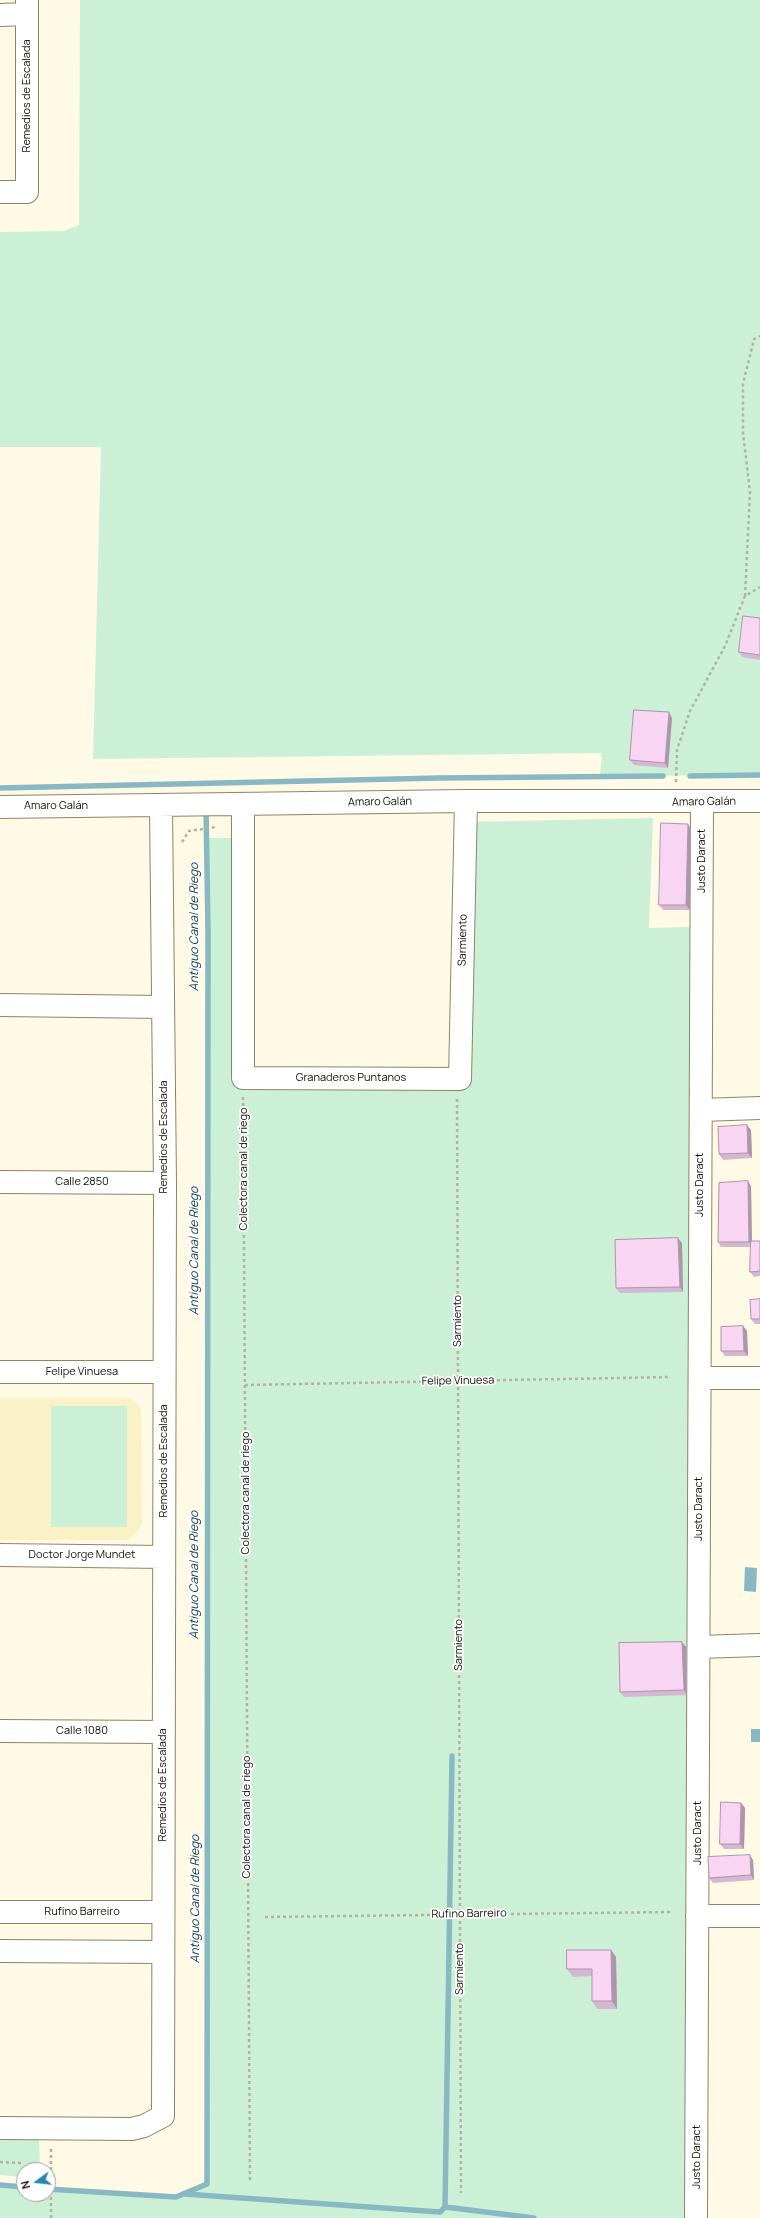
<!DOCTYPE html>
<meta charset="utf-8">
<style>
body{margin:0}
#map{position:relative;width:760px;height:2218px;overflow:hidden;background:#fffae6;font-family:Manrope,sans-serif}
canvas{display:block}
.north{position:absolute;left:16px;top:2162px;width:40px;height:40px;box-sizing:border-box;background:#fff;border:1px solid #a09f9b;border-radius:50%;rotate:255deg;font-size:11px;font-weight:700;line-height:16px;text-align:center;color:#120f04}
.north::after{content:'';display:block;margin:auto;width:14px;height:18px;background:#2886b2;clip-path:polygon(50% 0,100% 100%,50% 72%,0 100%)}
</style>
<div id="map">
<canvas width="760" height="2218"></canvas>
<div class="north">N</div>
</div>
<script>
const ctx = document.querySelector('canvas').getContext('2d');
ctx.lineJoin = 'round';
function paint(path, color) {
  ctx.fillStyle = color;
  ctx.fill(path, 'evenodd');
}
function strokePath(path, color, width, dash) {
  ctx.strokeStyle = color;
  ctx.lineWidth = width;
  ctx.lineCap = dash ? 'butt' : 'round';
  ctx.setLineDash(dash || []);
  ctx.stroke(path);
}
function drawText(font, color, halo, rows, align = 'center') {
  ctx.font = font + ' Manrope,sans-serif';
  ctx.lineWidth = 3.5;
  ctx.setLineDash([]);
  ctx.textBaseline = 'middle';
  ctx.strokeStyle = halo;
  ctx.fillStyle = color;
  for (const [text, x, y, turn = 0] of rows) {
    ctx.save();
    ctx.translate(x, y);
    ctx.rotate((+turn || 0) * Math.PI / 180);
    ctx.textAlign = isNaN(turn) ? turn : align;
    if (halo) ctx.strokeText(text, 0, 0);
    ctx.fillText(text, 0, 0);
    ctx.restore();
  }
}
const built = new Path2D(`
 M0,1398H131L141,1408L142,1525L129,1540H0Z`);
const green = new Path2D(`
 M80,0H760V775L600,776L602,753L93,759L101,447H0V232L64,231L79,225Z
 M653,818L649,928L691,927L685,2218H0V2185L24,2187V2194H48V2189L176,2197L207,2184L209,1509L207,838H242L243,1078L459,1079L465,822Z
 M51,1406H127V1527H51Z
 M0,2139H39L40,2170H24V2177L0,2175Z`);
const water = new Path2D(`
 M745,1567L757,1568L756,1592L744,1591Z
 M751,1729H760V1742H751Z`);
const stream = new Path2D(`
 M690,776L760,775
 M0,788L439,778L663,776
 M0,2185L24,2187
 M48,2189L176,2197L207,2184L208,930L206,808
 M185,2194L440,2212L445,2207L452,1756
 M445,2207L534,2218`);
const path = new Path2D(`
 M745,596L750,492L743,433V384L754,339L760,336
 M676,782L677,750L690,711L725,646L745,596L760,587
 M182,842L189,831L216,827
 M243,1097L250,2181
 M457,1099L461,2193
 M245,1385L671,1377
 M265,1917L673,1912
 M0,2162L22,2163
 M51,2218V2149`);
const minor = new Path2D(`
 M0,15L27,14
 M0,192H27V0
 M243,804V1078L460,1079L466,801
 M0,807L466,801H760
 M0,1005L163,1007
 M701,1110L760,1108
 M0,1182L165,1183
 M0,1372H164
 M700,1378H760
 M0,1555L164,1557
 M699,1647L760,1645
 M0,1731L163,1732
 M0,1912H163
 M697,1916H760
 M0,1951L163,1952
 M0,2128L132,2129L144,2126L163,2116L165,1183L161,806
 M696,2218L702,801`);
const wall = new Path2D(`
 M760,618V660L742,657L739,652Z
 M672,718L668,768L634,765L630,760Z
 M691,829L690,910H663L659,905Z
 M747,1125L751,1130L752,1158L723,1160L719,1154Z
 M751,1186L752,1241H760V1276L754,1277L750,1272L751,1247H721L718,1242Z
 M682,1243L683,1292L620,1293L616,1288Z
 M760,1299V1324H755L751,1319Z
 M743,1326L747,1331L748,1356H725L721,1351Z
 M682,1642L686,1647L687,1695L624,1697L620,1692Z
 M741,1803L745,1808L744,1849H724L720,1844Z
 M753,1860L754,1880L713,1883L709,1878Z
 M611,1950L616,1957L617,2009H597L592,2001V1976L573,1977L567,1969Z`);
const shadedWall = new Path2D(`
 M669,712L672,718L668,768L665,763Z
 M688,824L691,829L690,910L686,905Z
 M747,1125L751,1130L752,1158L748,1153Z
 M748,1181L751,1186L752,1247L749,1242Z
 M678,1238L682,1243L683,1292L680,1287Z
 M743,1326L747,1331L748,1356L744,1351Z
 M682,1642L686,1647L687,1695L684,1690Z
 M741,1803L745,1808L744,1849L740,1844Z
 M750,1855L753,1860L754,1880L751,1875Z
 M611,1950L616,1957L617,2009L612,2001Z`);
const building = new Path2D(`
 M743,616L760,618V655L739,652Z
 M634,710L669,712L665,763L630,760Z
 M661,823L688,824L686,905H659Z
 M747,1125L748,1153L719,1154L718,1127Z
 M748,1181L749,1242H718L719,1183Z
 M678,1238L680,1287L616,1288L615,1240Z
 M751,1241H760V1271L750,1272Z
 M760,1299V1319H751L750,1300Z
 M743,1326L744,1351H721V1327Z
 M682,1642L684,1690L620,1692L619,1643Z
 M721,1802L741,1803L740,1844H720Z
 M750,1855L751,1875L709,1878L708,1857Z
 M567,1950H611L612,2001H592V1969H567Z`);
const streetNames = [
 ["Remedios de Escalada",27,96,-90],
 ["Amaro Galán",380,802,-1],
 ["Amaro Galán",704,802,-1],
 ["Amaro Galán",56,806],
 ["Justo Daract",702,861,-90],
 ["Sarmiento",463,940,-89],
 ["Granaderos Puntanos",351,1078],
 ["Remedios de Escalada",164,1137,-90],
 ["Colectora canal de riego",244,1169,-90],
 ["Calle 2850",82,1182],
 ["Justo Daract",700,1185,-90],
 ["Sarmiento",458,1321,-90],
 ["Felipe Vinuesa",82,1372],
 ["Felipe Vinuesa",458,1381,-1],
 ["Remedios de Escalada",164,1461,-90],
 ["Colectora canal de riego",246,1493,-90],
 ["Justo Daract",699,1509,-90],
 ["Doctor Jorge Mundet",82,1555],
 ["Sarmiento",459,1645,-90],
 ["Calle 1080",82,1731],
 ["Remedios de Escalada",163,1785,-90],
 ["Colectora canal de riego",247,1817,-90],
 ["Justo Daract",698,1833,-90],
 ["Rufino Barreiro",82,1912],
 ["Rufino Barreiro",469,1914,-1],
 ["Sarmiento",460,1969,-90],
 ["Justo Daract",697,2157,-90]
];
const waterNames = [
 ["Antiguo Canal de Riego",195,927,-90],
 ["Antiguo Canal de Riego",195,1251,-90],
 ["Antiguo Canal de Riego",195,1575,-90],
 ["Antiguo Canal de Riego",196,1899,-90]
];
paint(built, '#fbf1c7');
paint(green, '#cbf0d6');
paint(water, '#88b8c4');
strokePath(stream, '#88b8c4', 5.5);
strokePath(minor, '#8c8566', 24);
strokePath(path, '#b5b09f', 2.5, [3, 3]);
strokePath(minor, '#fff', 22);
paint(wall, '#d4b7d1');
paint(shadedWall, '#ad95aa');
paint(building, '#f7d5f3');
strokePath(building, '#ad95aa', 1);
drawText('11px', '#120f04', '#fff', streetNames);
drawText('italic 12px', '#0c3943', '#fff', waterNames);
</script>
